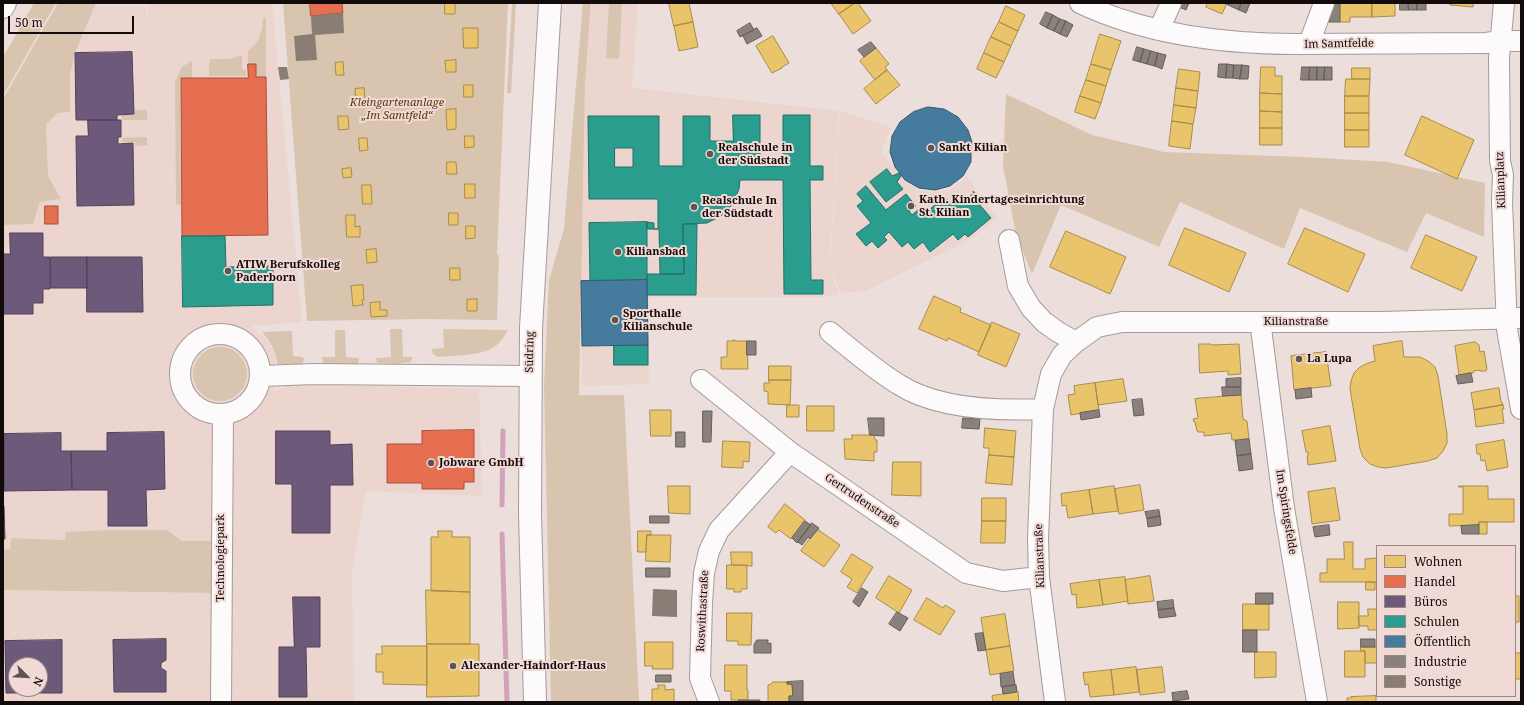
<!DOCTYPE html>
<meta charset="utf-8">
<style>
body{margin:0}
#map{position:relative;width:1524px;height:705px;overflow:hidden;background:#ebdedb;font-family:"Noto Serif",serif}
canvas{display:block}
.frame{position:absolute;inset:0;border:4px solid #120b09;pointer-events:none}
.legend{position:absolute;left:1376px;top:545px;width:140px;height:152px;box-sizing:border-box;background:#f1d9d5;border:1px solid #988783;margin:0;padding:5px 7px;list-style:none;font-size:12px;color:#120b09}
.legend li{display:flex;align-items:center;gap:8px;height:20px}
.legend b{width:20px;border:1px solid #988783}
.north{position:absolute;left:8px;top:657px;width:40px;height:40px;box-sizing:border-box;background:#f1d9d5;border:1px solid #988783;border-radius:50%;rotate:114deg;font-size:11px;font-weight:700;line-height:16px;text-align:center;color:#120b09}
.north::after{content:'';display:block;margin:auto;width:14px;height:18px;background:#5e5552;clip-path:polygon(50% 0,100% 100%,50% 72%,0 100%)}
.scale{position:absolute;left:8px;top:16px;width:126px;height:18px;box-sizing:border-box;border:2px solid #120b09;border-top:0;padding-left:5px;font-size:12px;line-height:14px;white-space:nowrap;color:#120b09;-webkit-text-stroke:3px #f1d9d5;paint-order:stroke}
</style>
<div id="map">
<canvas width="1524" height="705"></canvas>
<div class="frame"></div>
<ul class="legend">
<li><b style="height:11px;background:#e9c46a"></b>Wohnen</li>
<li><b style="height:11px;background:#e76f51"></b>Handel</li>
<li><b style="height:11px;background:#6d597a"></b>Büros</li>
<li><b style="height:11px;background:#2a9d8f"></b>Schulen</li>
<li><b style="height:11px;background:#457b9d"></b>Öffentlich</li>
<li><b style="height:11px;background:#8a817c"></b>Industrie</li>
<li><b style="height:11px;background:#8a7d76"></b>Sonstige</li>
</ul>
<div class="north">N</div>
<div class="scale">50 m</div>
</div>
<script>
const ctx = document.querySelector('canvas').getContext('2d');
ctx.lineJoin = 'round';
function paint(path, color) {
  ctx.fillStyle = color;
  ctx.fill(path, 'evenodd');
}
function strokePath(path, color, width, dash) {
  ctx.strokeStyle = color;
  ctx.lineWidth = width;
  ctx.lineCap = dash ? 'butt' : 'round';
  ctx.setLineDash(dash || []);
  ctx.stroke(path);
}
function drawText(font, color, halo, rows, align = 'center') {
  ctx.font = font + ' "Noto Serif",serif';
  ctx.lineWidth = 4;
  ctx.setLineDash([]);
  ctx.textBaseline = 'middle';
  ctx.strokeStyle = halo;
  ctx.fillStyle = color;
  for (const [text, x, y, turn = 0] of rows) {
    ctx.save();
    ctx.translate(x, y);
    ctx.rotate((+turn || 0) * Math.PI / 180);
    ctx.textAlign = isNaN(turn) ? turn : align;
    if (halo) ctx.strokeText(text, 0, 0);
    ctx.fillText(text, 0, 0);
    ctx.restore();
  }
}
const built = new Path2D(`
 M96,3L97,6H146V17L149,6L143,3H272L302,322L252,326L271,345L275,354V391L291,384L479,389L482,496L366,491L352,575L354,702H3V590L215,593L182,541L167,530H108L66,532V540L11,538L10,549L3,550V225L33,224L40,202L60,199L48,176L46,124L58,113L70,112V75L75,53ZM222,347L230,349L237,353L243,359L247,367L241,392L235,397L227,401L199,357L205,351L213,348ZM16,665H40V689H16Z
 M592,3H638L632,88L839,111L829,269L839,294L826,297H649V384L582,386L581,281L585,85Z
 M840,111L891,127L881,152L909,185L919,191L935,192L943,191L951,189L967,176L997,219L969,240L866,291L841,293L830,269Z`);
const green = new Path2D(`
 M34,3H56L3,96V57Z
 M58,3H96L75,53L70,75V112L58,113L46,124L48,176L61,199L40,202L33,224L3,225V99Z
 M283,3H508L497,255H499L497,320L424,319L307,321Z
 M512,3H516L511,93H507Z
 M583,3H591L585,85L579,395H624L639,702H551L544,384L549,280L564,229Z
 M609,3H622L619,59L606,58Z
 M266,17V77H256V64H248V51C259,43 263,31 263,18Z
 M242,55V69L246,70V76H209V63L211,59H229Z
 M192,61V79H180L181,205L176,204L175,82L182,67Z
 M1006,94L1092,135L1164,152L1303,157L1388,162L1485,183L1484,237L1426,213L1407,252L1300,208L1284,249L1180,202L1159,247L1061,205L1032,274L1016,234L1003,166Z
 M135,110H147V120H122V115H135Z
 M147,137V145L135,146V142H122V138Z
 M390,329H402L403,357H413L411,362L395,364L377,363L376,358L391,357Z
 M443,329L508,330C504,337 499,345 491,349C476,356 455,355 438,357L433,354L432,349L444,348Z
 M335,330H345L346,357L359,358L358,364L323,363L322,357H335Z
 M292,331L293,356L303,357L304,360L302,364H277C276,351 271,342 262,332Z
 M193 374a27 27 0 1 1 54 0a27 27 0 1 1-54 0Z
 M108,530H167L182,541H214L215,593L3,590V550L10,549L11,538L65,540L66,532Z`);
const homes = new Path2D(`
 M445,3H455V14H445Z
 M669,3H689L693,22L674,26Z
 M831,3H855L839,14Z
 M855,3H858L871,21L853,34L839,14Z
 M1208,3H1227L1222,14L1206,7Z
 M1340,3H1372V17H1350V22H1340Z
 M1372,3H1395V16L1372,17Z
 M1450,3H1473V7L1450,5Z
 M1006,6L1025,15L1018,31L999,22Z
 M693,22L698,47L679,51L674,26Z
 M999,22L1018,31L1011,46L991,37Z
 M463,28H478V48H464Z
 M1100,34L1121,41L1111,70L1091,64Z
 M773,36L789,63L782,67V68L772,73L756,46Z
 M991,37L1011,46L1004,62L984,53Z
 M876,48L889,64L885,67L887,70L875,80L860,61Z
 M984,53L1004,62L996,78L977,69Z
 M456,60V72H446L445,61Z
 M343,62L344,75H336L335,63Z
 M1091,64L1111,70L1106,86L1086,80Z
 M1261,67H1275V76H1282V94L1260,93Z
 M1352,68H1370V79H1352Z
 M1179,69L1200,72L1198,91L1176,88Z
 M887,70L900,85L876,104L864,89Z
 M1346,79H1370L1369,96H1345Z
 M1086,80L1106,86L1101,103L1080,96Z
 M464,85H473V97H464Z
 M364,88L365,100L356,101L355,89Z
 M1176,88L1198,91L1196,108L1174,105Z
 M1260,93L1282,94V112L1260,111Z
 M1080,96L1101,103L1095,119L1075,112Z
 M1345,96H1369V113H1345Z
 M1174,105L1196,108L1193,124L1172,121Z
 M456,109V129L447,130L446,110Z
 M1260,111L1282,112V128H1260Z
 M1345,113H1369V130H1345Z
 M338,116H348L349,129L339,130Z
 M1422,116L1474,140L1457,179L1405,155Z
 M1172,121L1193,124L1190,149L1169,146Z
 M1260,128H1282V145H1260Z
 M1345,130H1369V147H1345Z
 M465,136H474V147L465,148Z
 M359,138H367L368,150L360,151Z
 M447,162H456L457,174H447Z
 M351,168L352,177L343,178L342,169Z
 M465,184H475V198H465Z
 M362,185H371L372,204H363Z
 M449,213H458V225H449Z
 M346,215H355V227L360,226V237H347Z
 M466,226H475V238L466,239Z
 M1185,228L1246,253L1229,292L1169,265Z
 M1305,228L1365,254L1348,292L1288,264Z
 M1066,231L1126,257L1110,294L1050,267Z
 M1426,235L1477,257L1462,291L1411,268Z
 M376,249L377,262L367,263L366,250Z
 M450,268H460V280H450Z
 M363,285L364,300H362L363,305L353,306L351,286Z
 M934,296L961,308L960,312L991,325L979,352L948,338L947,341L919,329Z
 M477,299V311H467V300Z
 M380,302V310H387V316L371,317L370,303Z
 M992,322L1020,334L1006,367L978,355Z
 M733,340H735V341H747L748,369H721V357H727V341H733Z
 M1402,341L1404,357H1420L1428,361L1435,367L1438,376L1447,434V443L1443,451L1437,458L1428,461L1386,468L1378,467L1370,464L1363,457L1360,449L1350,389L1351,381L1354,373L1360,367L1368,363L1375,361L1373,346Z
 M1475,342L1479,345L1480,352L1484,351L1487,369L1486,371H1480L1479,370L1474,371L1473,373L1459,375L1455,346Z
 M1199,344H1211L1212,345L1239,344L1241,374L1228,375V371L1200,373Z
 M1326,352L1331,386L1294,390L1291,356Z
 M769,366H791V380H769Z
 M1123,379L1127,401L1098,405L1095,383Z
 M769,380H791L790,405L768,404V392L764,391V383H769Z
 M1095,383L1099,410L1071,415L1068,395L1075,394L1074,386Z
 M1499,388L1501,402H1502L1503,405L1474,410L1471,393Z
 M1241,395L1243,419L1247,421L1249,439L1232,440L1231,433L1204,436V432H1198L1197,431L1195,422H1194L1193,419L1198,418L1195,399Z
 M787,405H799V417H787Z
 M1503,405L1504,409H1502L1504,423L1476,427L1474,410Z
 M807,406H834V431H807Z
 M650,410H671V436H651Z
 M1330,426L1336,461L1308,465L1307,457L1308,456V452H1306L1302,431Z
 M985,428L1016,431L1014,457L989,455V448H984Z
 M852,435H874L875,440H877V452H874V461L845,459L844,439H852Z
 M1504,440L1508,467L1487,471L1485,460L1481,461L1480,454H1477L1476,445Z
 M723,441L750,442L749,462L743,461V468L722,467Z
 M989,455L1014,457L1012,485L986,483Z
 M893,462H921V496L892,495Z
 M1140,485L1144,510L1119,514L1115,489Z
 M668,486H690V514L669,513Z
 M1114,486L1118,511L1093,514L1089,490Z
 M1459,486H1488V499H1514V522H1479V525L1449,526V514H1463V487H1459Z
 M1335,488L1340,520L1312,524L1308,492Z
 M1089,490L1093,514L1068,518L1066,505L1062,506L1061,494Z
 M982,498H1006V521H982Z
 M785,504L805,520L791,539L779,530L776,533L768,527Z
 M982,521H1006L1005,543H981Z
 M1479,522H1487V534H1479Z
 M817,529L840,545L824,567L801,551Z
 M438,531H452V537H470V592L431,591V537H438Z
 M638,531H651V535H647L646,552H638Z
 M647,535H671L670,562L646,561Z
 M1344,542H1353V569H1365V559L1377,558V582H1320V573H1327V559H1344Z
 M731,552H752V566L732,565Z
 M852,554L873,567L857,593L847,587L852,579L841,572Z
 M727,565H747V589H741V592H734V589H727Z
 M889,576L912,590L899,613L876,598Z
 M1150,576L1154,601L1128,604L1125,580Z
 M1125,577L1128,601L1103,605L1099,580Z
 M1099,580L1103,605L1077,608L1076,594L1072,595L1070,584Z
 M1366,582H1375V590H1366Z
 M426,590L470,592V644H427Z
 M1515,596H1519V622H1515Z
 M927,598L943,608L945,605L955,611L940,635L914,620Z
 M1338,602H1359V628L1338,629Z
 M1243,604H1269V630H1243Z
 M1368,609H1377V630H1368V626H1359L1358,616H1368Z
 M727,613H752L751,645H738V641H727Z
 M1005,614L1010,646L986,650L981,618Z
 M645,642H673V669H652L653,666H645Z
 M427,644H479V696L427,697Z
 M382,646H427V685L383,684V672H376V654H382Z
 M1010,646L1014,671L990,675L986,650Z
 M1361,647H1377V663H1365V651H1361Z
 M1345,651H1365V677H1345Z
 M1255,652H1276V677L1255,678Z
 M1515,653H1521V679H1515Z
 M725,665H747V690H748V700H731V691H725Z
 M1136,667L1139,692L1114,695L1111,670Z
 M1162,667L1165,692L1140,695L1137,670Z
 M1111,670L1114,695L1090,697L1088,684L1085,685L1083,673Z
 M773,682H787V684H792L793,696H789V702H768V685L771,684Z
 M658,685H665V690L674,689V702H652V689H658Z
 M1018,692L1019,702H993L992,696Z
 M1376,696V702H1347V698H1351V697Z`);
const shops = new Path2D(`
 M310,3H342L343,13L311,16Z
 M248,64H256V77H266L268,235L182,236L181,78H248Z
 M45,206H58V224H45Z
 M474,430V482H464V489H422V483H387V444H422V431Z`);
const offices = new Path2D(`
 M132,52L134,114L117,115V120H76L75,53Z
 M88,120H121V137H118V144L133,143L134,205L77,206L76,136H88Z
 M10,233H43V257H50V289H43V303H33V314H3V254H10Z
 M51,257H87V288H51Z
 M87,257H142L143,312H87Z
 M276,431H330V445L352,444L353,485H330V533H292V484H276Z
 M164,432L165,489L146,490L147,526H108V490H72L71,451H107V433Z
 M61,433V451H71L72,490L4,491V434Z
 M3,506H4L5,539H3Z
 M293,597H320V647H306L307,697H279V647H294Z
 M166,639V660L161,663V668L166,671V692H114L113,640Z
 M62,640V693H6L5,641ZM16,665H40V689H16Z`);
const schools = new Path2D(`
 M733,115H760V167L783,166V115H810V166H823V180H810L811,280H823V294H784L783,180H740L739,189L733,204L721,216L707,223L683,224L684,274H660L659,229H647V222L654,223V229H658V199H589L588,116H659V166H683V116H710V141H733ZM615,148H633V167H615Z
 M887,169L892,176L899,173L901,176L897,182L903,189L886,202L870,182Z
 M866,186L886,210L906,194L916,206L909,211L912,215L919,209L925,217L931,212L929,210L938,202H943L947,199L950,202L959,195L964,201L974,193L973,191L981,201H983L979,204L991,218L968,237L965,234L958,240L953,234L930,252L923,242L914,249L908,242L902,247L889,232L884,237L887,240L878,248L872,241L866,246L856,234L871,223L857,206L863,201L857,194Z
 M647,222V280L590,281L589,223Z
 M683,224H697L696,295H647V274H684Z
 M182,236H225L226,267L273,266V305L183,307Z
 M614,345H648V365H614Z`);
const public = new Path2D(`
 M928,107L944,109L958,117L968,130L973,145H971V162L963,176L950,186L935,190L919,188L905,180L895,167L890,152L892,136L900,122L913,112Z
 M647,280L648,345L582,346L581,281Z`);
const industry = new Path2D(`
 M1181,3H1189L1186,10L1179,7Z
 M1227,3H1241L1239,10L1226,4Z
 M1241,3H1250L1246,13L1239,10Z
 M1332,3H1340V22H1329V10Z
 M1400,3H1408L1409,10H1400Z
 M1408,3H1417V10H1409Z
 M1417,3H1426V10H1417Z
 M1046,12L1053,15L1047,28L1040,24Z
 M1053,15L1060,19L1054,31L1047,28Z
 M1060,19L1066,21L1060,34L1054,31Z
 M1066,21L1073,25L1067,37L1060,34Z
 M750,23L754,30L740,37L737,31Z
 M757,28L762,36L747,44L743,36Z
 M871,42L876,48L864,57L858,50Z
 M1137,47L1144,49L1140,62L1133,60Z
 M1144,49L1151,51L1147,64L1140,62Z
 M1151,51L1158,53L1155,66L1147,64Z
 M1158,53L1166,55L1162,69L1155,66Z
 M1219,64H1227L1226,78L1218,77Z
 M1227,64L1234,65L1233,78H1226Z
 M1234,65H1242L1240,79L1233,78Z
 M1242,65L1249,66L1248,79H1240Z
 M1302,67H1310L1309,80H1301Z
 M1310,67H1317V80H1309Z
 M1317,67H1325L1324,80H1317Z
 M1325,67H1332V80H1324Z
 M747,341H756V355H747Z
 M1471,373L1473,382L1458,384L1456,376Z
 M1241,378V387H1226V379Z
 M1222,387H1241V395L1223,396Z
 M1311,388L1312,397L1296,399L1295,390Z
 M1142,399L1144,415L1134,416L1132,400Z
 M1099,410L1100,417L1081,420L1080,413Z
 M703,411H712L711,442H703Z
 M868,418H884V436L870,435Z
 M963,418L980,419L979,429L962,428Z
 M676,432H685V447H676Z
 M1249,439L1251,454L1237,456L1235,441Z
 M1251,454L1253,469L1239,471L1237,456Z
 M1159,510L1160,516L1147,519L1145,512Z
 M650,516H669V523H650Z
 M1160,516L1161,525L1148,527L1147,519Z
 M805,521L811,525L797,543L792,538Z
 M812,523L819,528L810,539L808,537L802,545L798,542Z
 M1329,525L1330,535L1315,537L1313,527Z
 M1479,525V534H1462L1461,526Z
 M646,568H670V577H646Z
 M862,588L868,592L859,607L853,602Z
 M1256,593H1273V604H1256Z
 M1173,600L1174,608L1158,610L1157,602Z
 M1174,608L1176,616L1159,618L1158,610Z
 M897,612L908,618L900,631L889,624Z
 M1243,630H1257V652H1243Z
 M983,633L986,650L978,651L975,634Z
 M1361,639H1375V647H1361Z
 M757,640H768V644L771,643V653H754V645Z
 M1013,672L1015,685L1001,687L1000,674Z
 M656,675H671V682H656Z
 M803,681V702H789V696H793L792,684H787V682Z
 M1016,685L1017,692L1003,694L1002,687Z
 M1187,691L1189,699L1173,701L1172,693Z
 M739,700H760V702H739Z`);
const stream = new Path2D(`
 M502,505L503,431
 M502,534L507,702`);
const building = new Path2D(`
 M343,13L344,33L315,35L317,60L296,61L294,36L312,34L311,16Z
 M278,67H287L289,79L280,80Z
 M653,589L677,590V617L652,616Z`);
const minor = new Path2D(`
 M1080,3C1147,35 1224,44 1297,44L1486,43L1500,41H1521
 M1504,3L1499,58L1500,161L1503,175L1502,202L1507,329L1521,409
 M1159,30L1171,3
 M1309,44L1324,3
 M1009,240L1018,286L1031,308L1044,322L1058,332L1076,342
 M1259,322L1261,328L1284,508L1317,702
 M830,332C852,350 874,369 898,384C936,409 998,411 1043,409
 M180 374a40 40 0 1 1 80 0a40 40 0 1 1-80 0Z
 M261,376L314,374L530,376
 M701,380L790,452L966,573L1003,581L1039,577
 M221,702L223,414
 M709,702L700,678L702,603L704,573L709,551L719,530L790,452
 M1055,702L1039,577L1038,539L1043,409L1051,374L1062,355L1076,342L1097,327L1122,322H1381L1521,318`);
const secondary = new Path2D(`
 M535,702L530,514L531,328L550,3`);
const trunk = new Path2D(`
 M3,7L5,3`);
const markers = [
 [931,148,4,"#5e5552"],
 [710,154,4,"#5e5552"],
 [911,206,4,"#5e5552"],
 [694,207,4,"#5e5552"],
 [618,252,4,"#5e5552"],
 [228,271,4,"#5e5552"],
 [615,320,4,"#5e5552"],
 [1299,359,4,"#5e5552"],
 [431,463,4,"#5e5552"],
 [453,666,4,"#5e5552"]
];
const streetNames = [
 ["Im Samtfelde",1339,44,-1],
 ["Kilianplatz",1501,180,-92],
 ["Kilianstraße",1296,322],
 ["Südring",530,352,-89],
 ["Gertrudenstraße",862,501,34],
 ["Im Spiringsfelde",1286,512,81],
 ["Kilianstraße",1040,556,-92],
 ["Technologiepark",221,558,-90],
 ["Roswithastraße",703,611,-87]
];
const parkNames = [
 ["Kleingartenanlage",397,103],
 ["„Im Samtfeld“",397,116]
];
const poiNames = [
 ["Realschule in",718,148],
 ["der Südstadt",718,161],
 ["Sankt Kilian",939,148],
 ["Kath. Kindertageseinrichtung",919,200],
 ["St. Kilian",919,213],
 ["Realschule In",702,201],
 ["der Südstadt",702,214],
 ["Kiliansbad",626,252],
 ["ATIW Berufskolleg",236,265],
 ["Paderborn",236,278],
 ["Sporthalle",623,314],
 ["Kilianschule",623,327],
 ["La Lupa",1307,359],
 ["Jobware GmbH",439,463],
 ["Alexander-Haindorf-Haus",461,666]
];
paint(built, '#ecd4cf');
paint(green, '#d9c4af');
paint(homes, '#e9c46a');
strokePath(homes, '#a88c4d', 1);
paint(shops, '#e76f51');
strokePath(shops, '#a7513b', 1);
paint(offices, '#6d597a');
strokePath(offices, '#524258', 1);
paint(schools, '#2a9d8f');
strokePath(schools, '#237167', 1);
paint(public, '#457b9d');
strokePath(public, '#365971', 1);
paint(industry, '#8a817c');
strokePath(industry, '#665e5a', 1);
strokePath(stream, '#d2a2bc', 5);
paint(building, '#8a7d76');
strokePath(minor, '#a59b9a', 22);
strokePath(secondary, '#a59b9a', 24);
strokePath(trunk, '#a59b9a', 24);
strokePath(minor, '#fcfafa', 20);
strokePath(secondary, '#fcfafa', 22);
strokePath(trunk, '#fcfafa', 22);
for (const [x, y, r, color] of markers) {
  const dot = new Path2D();
  dot.arc(x, y, r, 0, 2 * Math.PI);
  ctx.fillStyle = color;
  ctx.fill(dot);
  strokePath(dot, '#f1d9d5', 1.5);
}
drawText('11px', '#120b09', '#f1d9d5', streetNames);
drawText('italic 11px', '#573a0a', '#f1d9d5', parkNames);
drawText('bold 11px', '#120b09', '#f1d9d5', poiNames, 'left');
</script>
